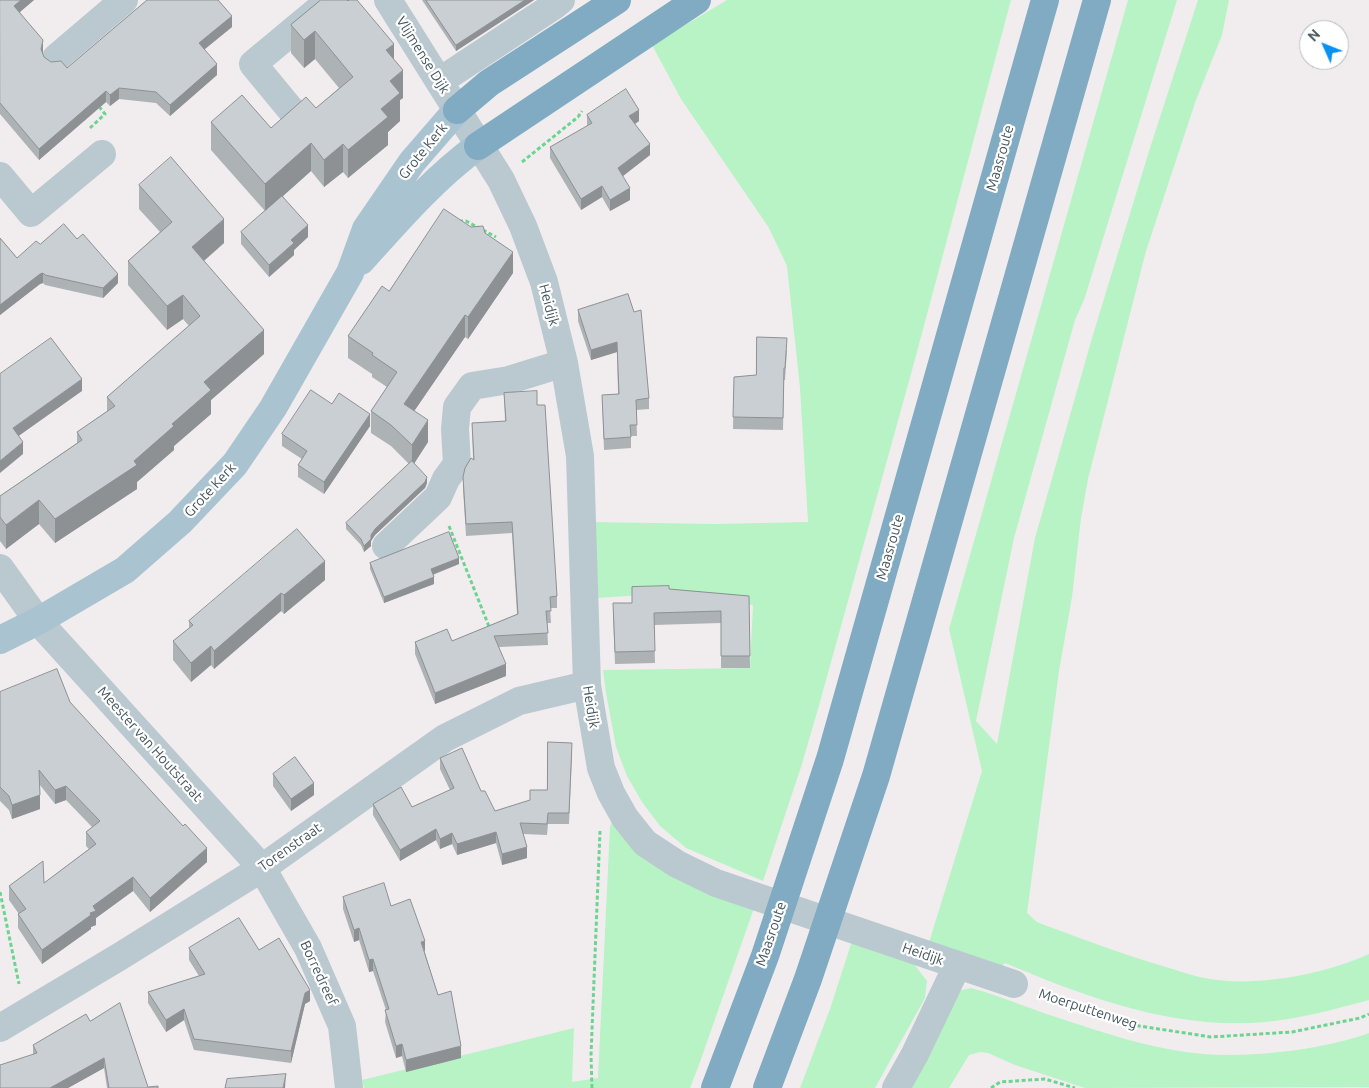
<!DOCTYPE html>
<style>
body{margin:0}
#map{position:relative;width:1369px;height:1088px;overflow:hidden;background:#f1edee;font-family:Ubuntu,sans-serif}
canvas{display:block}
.north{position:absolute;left:1299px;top:20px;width:50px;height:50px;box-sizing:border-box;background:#fff;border:1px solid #b4bbbe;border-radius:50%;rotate:314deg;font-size:14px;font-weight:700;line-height:20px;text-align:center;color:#44555d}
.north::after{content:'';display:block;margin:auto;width:18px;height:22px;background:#0792f1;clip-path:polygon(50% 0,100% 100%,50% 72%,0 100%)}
</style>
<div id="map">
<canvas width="1369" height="1088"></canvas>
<div class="north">N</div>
</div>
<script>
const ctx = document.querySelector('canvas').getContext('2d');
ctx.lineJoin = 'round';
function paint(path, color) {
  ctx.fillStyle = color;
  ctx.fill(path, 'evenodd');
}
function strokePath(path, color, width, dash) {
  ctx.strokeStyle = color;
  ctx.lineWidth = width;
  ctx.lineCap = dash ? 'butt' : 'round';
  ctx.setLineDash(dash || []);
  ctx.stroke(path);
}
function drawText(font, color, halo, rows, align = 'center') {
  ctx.font = font + ' Ubuntu,sans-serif';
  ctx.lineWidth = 4.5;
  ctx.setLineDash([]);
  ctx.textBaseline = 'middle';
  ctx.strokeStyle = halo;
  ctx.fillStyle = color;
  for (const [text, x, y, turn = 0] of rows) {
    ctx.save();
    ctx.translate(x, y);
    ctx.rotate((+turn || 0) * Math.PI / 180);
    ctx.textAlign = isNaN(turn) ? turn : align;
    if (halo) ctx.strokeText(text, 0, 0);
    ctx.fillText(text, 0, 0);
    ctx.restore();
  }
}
const green = new Path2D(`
 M727,0H1011L914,363L818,709L801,767L763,881L686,848L660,826L642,802L627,776L616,747L606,693L603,670L750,668L753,605L672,593L596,598L589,522L715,524L808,522L800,388L787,266L769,228L681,99L652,45Z
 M1128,0H1177L1084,300L1075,320L1014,538L976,721L997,744L1035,538L1092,338L1150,148L1198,0H1229L1222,35L1196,100L1146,251L1088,479L1081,518L1072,597L1059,671L1027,913L1037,922L1047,926C1088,941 1128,956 1169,968C1183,972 1196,977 1210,979C1258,987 1325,974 1369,954V1000C1335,1009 1300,1019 1265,1022C1174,1030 1088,998 1005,963L998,971L927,949L982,771L949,629Z
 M613,818L754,908L700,1062L690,1088H364L362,1080L574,1028L572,1082L598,1078L610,827Z
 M852,941L914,964L927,981L925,998L875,1088H800L830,1009Z
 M971,988C1004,997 1035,1011 1068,1021C1104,1033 1148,1047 1186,1052C1236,1060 1321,1051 1369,1033V1087L1085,1088L1015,1065L988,1053L980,1052L969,1055L949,1088H899L957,991Z`);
const path = new Path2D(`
 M90,128L105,114L97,104
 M522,162L578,117L582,111
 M459,221H466L496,237
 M449,526L490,629
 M0,892L19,984
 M1038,993L1133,1025L1211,1037L1292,1032L1360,1018L1369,1014
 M592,1088L591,1055L600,831
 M991,1088L1000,1082L1045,1079L1075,1088`);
const minor = new Path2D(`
 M388,0L501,180L523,226L544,282L564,363L580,456L587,685L601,768L611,793L625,818L645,843L677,864L716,883L1014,984
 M56,58L124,0
 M440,81L555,5L561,0
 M291,110L253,64L330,0
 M0,176L31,213L102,154
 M386,546L438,497L446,479L457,464L455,429L457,407L472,386L509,380L564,363
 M0,568L38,621L262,868L308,948L342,1026L349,1088
 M0,1028L119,957L262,868L445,738L519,701L587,685
 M896,1088L915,1054L957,966`);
const major = new Path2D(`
 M361,261C397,221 434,178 478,146
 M0,640L38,621L125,570L180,522L235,464L273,408L350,273L366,229L412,162L457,110`);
const highway = new Path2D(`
 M457,110L489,83L617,0
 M478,146L697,0
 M715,1088L765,956L830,759L1045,0
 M767,1088L808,979L876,776L1097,0`);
const wall = new Path2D(`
 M0,0H34L20,12L43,51L42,53L44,57L51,62L67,68L147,0H219L218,1L232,27L204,49L217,75L170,116L156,103L119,99L110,106L106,102L39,160L0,114Z
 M321,0L394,60L403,98L400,100V121L388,132V145L348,178L343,172L324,187L311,171L283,196L308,237L294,250V255L269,277L241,244V232L265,211L211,150V122L271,128L316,108L339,88L315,59L304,68L291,53V25Z
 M422,0H534L456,51Z
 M587,115L639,121L635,124L650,155L622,176L630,200L610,211L602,197L581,210L550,158V147L587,126Z
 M139,185L224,243L204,261L264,354L211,400V414L174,446V450L137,482V489L55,543L39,524L6,549L0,541V496L77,443V432L107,411V397L189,326L183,319L167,330L128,285V261L160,232L139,209Z
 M471,227L485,233L513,273L468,339L465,337L414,411L428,442L414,463L427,483L425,488L375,535L371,541V546L364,552L361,545L346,529V523L409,464L391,446L371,433V411L387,387L372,377V374L348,358V336L389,291Z
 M0,238L17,258L40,244L118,283L103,298L45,285L43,283L40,284L0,315Z
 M628,294L649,398V409L636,410L637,436H631V448L604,450L602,395L618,394L617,352L591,360L578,321V310Z
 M787,350L785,380H784L783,430L733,429L734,377L756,375Z
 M504,393L537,405L557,596V608H550L551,623H547L548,645L499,647L506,676L435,704L415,654V642L452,641L517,614L512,533L466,536L463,489V477L473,459L472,423L505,421Z
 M332,404L370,426L324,494L298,477V465L302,459L282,446V434Z
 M370,563L459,564L433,575L434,584L384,603L370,569Z
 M325,580L284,614L281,611L214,669L211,665L191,682L173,660V641L189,628V621Z
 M669,589L749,596L750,668H721V623L654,625L655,663L615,664L613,615L632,603Z
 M0,692L70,702L207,862L150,912L133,891L96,918V925L91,927V929L42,964L18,928V914H19L9,900V886L44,883L89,849L86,846V832L92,827L66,800L55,804L40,785V809L12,819L9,810L0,801Z
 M572,754L569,824H548L547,835L523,834L527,858L502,865L496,843L457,855L452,844L440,849L436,840L400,861L373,815V804L412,807L450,790L440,769V758L481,791L495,811L530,800L547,790Z
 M273,774L314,795L291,811L273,786Z
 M343,897L391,906L425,953L438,995L461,1058L406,1072L402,1056L396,1058L385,1022L386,1010L373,971L369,972L359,940L354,942L343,909Z
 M189,948L259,950L310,1001L305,1004L291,1063L194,1050L184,1020L166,1032L148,1003V992L199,976L189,960Z
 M90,1021L148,1087L158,1088H107L104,1068L68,1088H0L33,1054V1045Z`);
const shadedWall = new Path2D(`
 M21,0H34L14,17V6Z
 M525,0H534L456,51V45Z
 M232,16V27L199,54V43Z
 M315,31V59L304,68V40Z
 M43,40V51L41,60V49Z
 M394,44V72L386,50Z
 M217,64V75L170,116V105Z
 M403,70V98L400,100V121L388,132V145L348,178V150L381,109L390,81Z
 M119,88V99L110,106V95Z
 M106,91V102L39,160V149Z
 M639,110V121L629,128V116Z
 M311,143V171L265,212V184Z
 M343,144V172L324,187V160Z
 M650,144V155L618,180V168Z
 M602,186V197L581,210V199Z
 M630,188V200L610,211V200Z
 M224,219V243L192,271V247Z
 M308,225V237L294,250V255L269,277V265L291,240Z
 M513,252V273L468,339V317Z
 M43,273V283L40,284L0,315V305L40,274Z
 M118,274V283L103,298V288Z
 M183,295V319L167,330V306Z
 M465,315V337L404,426V404Z
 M264,330V354L211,400V414L174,446V450L137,482V489L55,543V519L134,461L204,382Z
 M617,342V352L591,360V350Z
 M82,379V391L13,440V428Z
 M370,414V426L324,494V482Z
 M428,420V442L412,467V445Z
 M23,442V454L0,473V461Z
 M427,477V483L425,488L375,535L371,541V546L364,552V546L375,529Z
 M39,500V524L6,549V525Z
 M459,558V564L431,575V569Z
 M325,561V580L284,614V595Z
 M434,577V584L384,603V597Z
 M281,593V611L214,669V651Z
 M211,646V665L191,682V663Z
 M506,664V676L435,704V693Z
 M314,783V795L291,811V799Z
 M66,786V800L55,804V790Z
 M40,795V809L12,819V805Z
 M436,829V840L400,861V850Z
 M496,832V843L457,855V844Z
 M452,833V844L440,849V839Z
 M527,847V858L502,865V854Z
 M207,848V862L150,912V898Z
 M133,877V891L96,918V925L91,927V929L42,964V950L90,913L93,906Z
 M359,928V940L354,942V930Z
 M425,941V953L421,942Z
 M373,959V971L369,972V960Z
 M310,990V1001L305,1004L291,1063V1051L305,993Z
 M184,1009V1020L166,1032V1020Z
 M402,1044V1056L396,1058V1046Z
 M461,1046V1058L406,1072V1060Z
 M104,1058V1068L68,1088H50Z
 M286,1074L285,1088H283Z`);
const building = new Path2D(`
 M0,0H21L14,6L43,40L41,49L44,57L51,62L61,61L67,68L147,0H218L232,16L199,43L217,64L170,105L156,92L119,88L110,95L106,91L39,149L0,103Z
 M321,0H347L348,1L349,0H357L394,44L386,50L403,70L390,81L400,93L381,109L388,117L348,150L343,144L324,160L311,143L265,184L211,122L242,95L271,128L306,97L316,108L353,77L315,31L304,40L291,25Z
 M426,0H525L456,45Z
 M626,89L639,110L629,116L650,144L618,168L630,188L610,200L602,186L581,199L550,147L592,123L587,115Z
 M171,157L224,219L192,247L264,330L204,382L211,390L172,424L174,426L134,461L137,465L55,519L39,500L6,525L0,517V496L82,440L77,432L115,406L107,397L200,316L183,295L167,306L128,261L172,222L139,185Z
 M282,196L308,225L291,240L294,243L269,265L241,232Z
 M444,209L471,227L483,226L485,233L513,252L468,317L465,315L404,404L428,420L412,445L391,425L371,411L397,372L372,355L373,353L348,336L382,286L389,291Z
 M64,224L77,239L83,234L118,274L103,288L45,275L43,273L40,274L0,305V238L17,258L36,241L40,244Z
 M628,294L634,312L641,310L649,398L636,400L637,425H630L631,437L604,439L602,395L619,394L617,342L591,350L578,310Z
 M757,337L787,338L785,368H784L783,418L733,417L734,377L756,375Z
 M51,338L82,379L13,428L23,442L0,461V374Z
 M311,390L332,404L339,393L370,414L324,482L298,465L307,451L282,434Z
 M537,391V405H545L557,596L550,597L551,611H546L548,633L494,636L506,664L435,693L415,642L447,629L452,641L518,614L512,522L466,524L463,477L465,468L471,458L474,460L472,423L506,421L504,393Z
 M412,461L427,477L425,482L375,529L371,535V539L364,546L361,539L346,523Z
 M297,529L325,561L284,595L281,593L214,651L211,646L191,663L173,641L193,625L189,621Z
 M449,532L459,558L431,569L434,577L384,597L370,563Z
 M669,586V589L749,596L750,656H721V611L654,613L655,651L615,652L613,603H632V587Z
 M57,669L70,702L183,826L185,824L207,848L150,898L133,877L93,906L96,911L90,913L91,915L42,950L18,914L26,909L9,886L43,861L44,883L96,844L86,832L100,821L66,786L55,790L39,770L40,795L12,805L9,796L0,787V692Z
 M548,742L572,743L569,813H548L547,824L520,823L527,847L502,854L496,832L457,844L452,833L440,839L436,829L400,850L373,804L401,787L412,807L454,788L440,758L462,748L481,791H485L495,811L530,800V790H547Z
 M295,757L314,783L291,799L273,774Z
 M384,883L391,906L410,899L425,941L421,942L438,995L451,991L461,1046L406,1060L402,1044L396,1046L385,1010L389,1009L373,959L369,960L359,928L354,930L343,897Z
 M239,918L259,950L279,938L310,990L305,993L291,1051L194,1039L184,1009L166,1020L148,992L205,974L189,948Z
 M120,1003L148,1087L158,1086V1088H109L104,1058L50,1088H0V1065L37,1053L33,1045L86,1014L90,1021Z
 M286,1074L283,1088H225L227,1079Z`);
const streetNames = [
 ["Vlijmense Dijk",423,55,58],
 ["Grote Kerk",423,151,-51],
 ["Maasroute",1000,158,-74],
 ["Heidijk",549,305,75],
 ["Grote Kerk",210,490,-47],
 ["Maasroute",890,547,-74],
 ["Heidijk",591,707,81],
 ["Meester van Houtstraat",150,744,48],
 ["Torenstraat",290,847,-35],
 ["Maasroute",771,934,-71],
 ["Heidijk",923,954,19],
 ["Borredreef",319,973,65],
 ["Moerputtenweg",1088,1009,18]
];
paint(green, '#b7f3c5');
strokePath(path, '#6cd490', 3, [4, 2.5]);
strokePath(minor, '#bac9cf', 28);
strokePath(major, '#aac3d0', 28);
strokePath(highway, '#80abc2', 28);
paint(wall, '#adb2b5');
paint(shadedWall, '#8d9194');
paint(building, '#c9cfd3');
strokePath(building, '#8d9194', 1);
drawText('14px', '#44555d', '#fff', streetNames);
</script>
